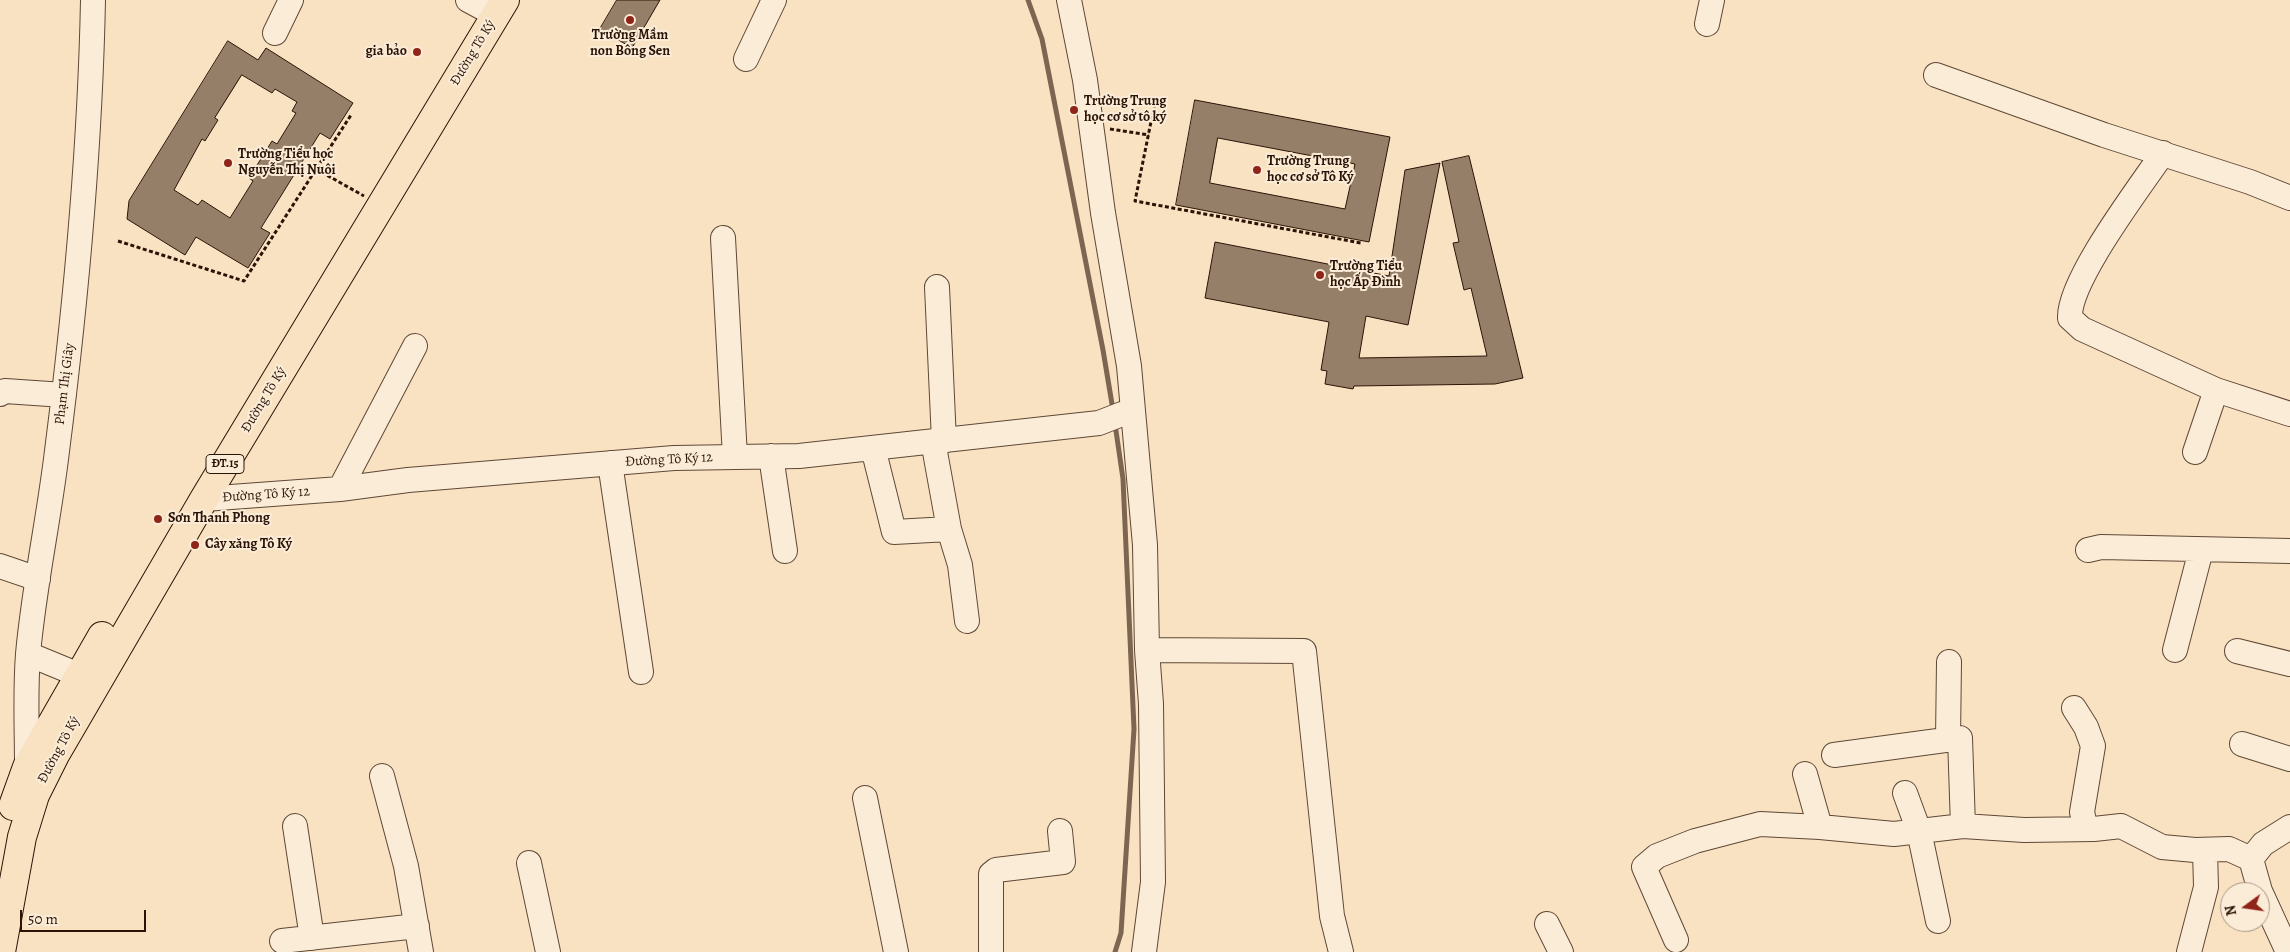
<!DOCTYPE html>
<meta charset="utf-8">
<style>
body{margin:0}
#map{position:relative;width:2290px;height:952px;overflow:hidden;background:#f9e2c2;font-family:Alegreya,serif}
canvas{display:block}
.north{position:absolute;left:2220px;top:882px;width:50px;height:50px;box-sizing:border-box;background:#fbecd7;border:1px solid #a89684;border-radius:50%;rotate:256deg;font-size:14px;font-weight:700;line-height:20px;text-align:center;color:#2b1407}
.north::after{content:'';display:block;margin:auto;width:18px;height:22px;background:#8f2418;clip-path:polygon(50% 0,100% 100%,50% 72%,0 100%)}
.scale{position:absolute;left:20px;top:910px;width:126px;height:22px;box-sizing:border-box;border:2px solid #2b1407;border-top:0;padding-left:6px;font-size:15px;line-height:18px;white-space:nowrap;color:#2b1407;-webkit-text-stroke:4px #fbecd7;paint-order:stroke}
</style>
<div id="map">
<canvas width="2290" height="952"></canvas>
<div class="north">N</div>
<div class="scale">50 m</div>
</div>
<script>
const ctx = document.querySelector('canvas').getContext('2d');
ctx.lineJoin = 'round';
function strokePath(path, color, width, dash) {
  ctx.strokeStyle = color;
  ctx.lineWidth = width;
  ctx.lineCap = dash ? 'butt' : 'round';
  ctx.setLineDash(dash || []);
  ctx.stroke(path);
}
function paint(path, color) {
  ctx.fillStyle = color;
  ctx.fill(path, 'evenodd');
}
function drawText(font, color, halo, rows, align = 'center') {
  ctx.font = font + ' Alegreya,serif';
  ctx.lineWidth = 4;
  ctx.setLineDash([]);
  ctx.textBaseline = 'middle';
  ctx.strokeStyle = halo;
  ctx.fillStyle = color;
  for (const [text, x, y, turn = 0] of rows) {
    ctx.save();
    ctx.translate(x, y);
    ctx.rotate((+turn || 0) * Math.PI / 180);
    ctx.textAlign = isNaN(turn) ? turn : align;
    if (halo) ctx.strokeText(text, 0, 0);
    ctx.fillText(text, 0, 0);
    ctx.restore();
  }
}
const stream = new Path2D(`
 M1028,0L1042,39L1103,350L1113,410
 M1115,424L1123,479L1134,729L1121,933L1115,952`);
const building = new Path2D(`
 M617,0H660L632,48L600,29Z
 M228,41L258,60L266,48L353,103L330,139L320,133L261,228L270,233L248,268L196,237L185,255L127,219L129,201ZM242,75L272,93L275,89L297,102L292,111L296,113L277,144L272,141L249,178L253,181L230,218L202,200L198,205L174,190L202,139L205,141L218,120L215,118Z
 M1195,100L1390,137L1369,242L1176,205ZM1218,138L1355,164L1345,209L1210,183Z
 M1469,156L1523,378L1495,384L1354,386L1353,389L1325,384L1327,371L1321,370L1329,322L1205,298L1215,242L1389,276L1405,170L1440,163L1408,325L1366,316L1359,358L1487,356L1471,288L1464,290L1453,243L1459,242L1442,162Z`);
const path = new Path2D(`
 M1156,97L1135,201L1361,243
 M1110,129L1149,135
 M316,169L364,196
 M118,241L244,281L351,115`);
const minor = new Path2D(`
 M468,0L496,15
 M1069,0L1085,80L1103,213L1129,366L1145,545L1147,650L1151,704L1153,882L1144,952
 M1707,24L1712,0
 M275,33L291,0
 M746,59L774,0
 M1936,75L2104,135L2250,182L2290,198
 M2163,153C2140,187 2068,281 2070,318L2082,329L2216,390
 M723,238L735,457
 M937,287L944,441
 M0,394L5,391L64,395
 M933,441L949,529L960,565L967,621
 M873,448L894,532L949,529
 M2195,452L2216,390L2290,414
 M771,456L785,551
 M610,463L641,672
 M340,489L415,346
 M204,499L340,489L408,480L674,458L799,456L1099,423L1122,414L1133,413
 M2088,550L2101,547L2290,551
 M0,566L38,579
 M1147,650L1304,651L1332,916L1341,952
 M2175,650L2201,550
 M2237,651L2290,664
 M28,654L79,675
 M2074,708L2086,727L2093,746L2082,812L2086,829
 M1948,739L1949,662
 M2242,744L2290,759
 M1834,755L1960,738L1963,826
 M27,767C27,729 25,692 28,654C34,586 49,519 57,451C76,302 90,151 93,0
 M1805,774L1820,827
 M382,776L406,866L421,952
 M1905,793L1919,831L1938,921
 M865,798L896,952
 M295,826L312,938
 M529,863L548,952
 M1547,924L1561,952
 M1676,940L1644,867L1657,856L1695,841L1760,824L1820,827L1894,834L1963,826L2024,830L2094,829L2121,826L2162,847L2195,850L2229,849L2251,859
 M282,941L417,926
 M991,952V874L996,870L1063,862L1060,831
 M2189,952L2206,887L2205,850
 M2288,952L2260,891L2251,859L2263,844L2290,827`);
const major = new Path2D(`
 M13,806L27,767L102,636
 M1,952L22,837L35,795L55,755L204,499L505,0`);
const markers = [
 [630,20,5,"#8f2418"],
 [417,52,5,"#8f2418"],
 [1074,110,5,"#8f2418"],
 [228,163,5,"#8f2418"],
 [1257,170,5,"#8f2418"],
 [1320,275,5,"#8f2418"],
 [158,519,5,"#8f2418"],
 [195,545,5,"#8f2418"]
];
const shields = [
 [225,464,38]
];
const shieldNames = [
 ["ĐT.15",225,464]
];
const poiNames = [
 ["Trường Mầm",630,36,"center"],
 ["non Bông Sen",630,52,"center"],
 ["gia bảo",407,52,"right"],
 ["Trường Trung",1084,102],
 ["học cơ sở tô ký",1084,118],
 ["Trường Tiểu học",238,155],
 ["Nguyễn Thị Nuôi",238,171],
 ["Trường Trung",1267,162],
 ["học cơ sở Tô Ký",1267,178],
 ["Trường Tiểu",1330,267],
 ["học Ấp Đình",1330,283],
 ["Sơn Thanh Phong",168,519],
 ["Cây xăng Tô Ký",205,545]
];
const streetNames = [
 ["Đường Tô Ký",473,53,-59],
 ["Phạm Thị Giây",65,384,-83],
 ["Đường Tô Ký",264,400,-59],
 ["Đường Tô Ký 12",669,460,-3],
 ["Đường Tô Ký 12",266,495,-4],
 ["Đường Tô Ký",59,750,-62]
];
strokePath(stream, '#7d6651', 5);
paint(building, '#967f68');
strokePath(building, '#2b1407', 1);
strokePath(minor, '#5e4836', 26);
strokePath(major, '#2b1407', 30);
strokePath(path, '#2b1407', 3, [4, 2.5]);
strokePath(minor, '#fbecd7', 24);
strokePath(major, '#f9e2c2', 28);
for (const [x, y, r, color] of markers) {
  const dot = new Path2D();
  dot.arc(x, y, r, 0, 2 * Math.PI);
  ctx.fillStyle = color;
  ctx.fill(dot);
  strokePath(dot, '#fbecd7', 2);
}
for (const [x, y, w] of shields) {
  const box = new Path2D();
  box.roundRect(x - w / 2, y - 9.5, w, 19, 4);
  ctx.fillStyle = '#fbecd7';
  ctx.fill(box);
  strokePath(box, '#2b1407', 1);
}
drawText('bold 12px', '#2b1407', null, shieldNames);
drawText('bold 14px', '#2b1407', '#fbecd7', poiNames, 'left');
drawText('14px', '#2b1407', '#fbecd7', streetNames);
</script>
